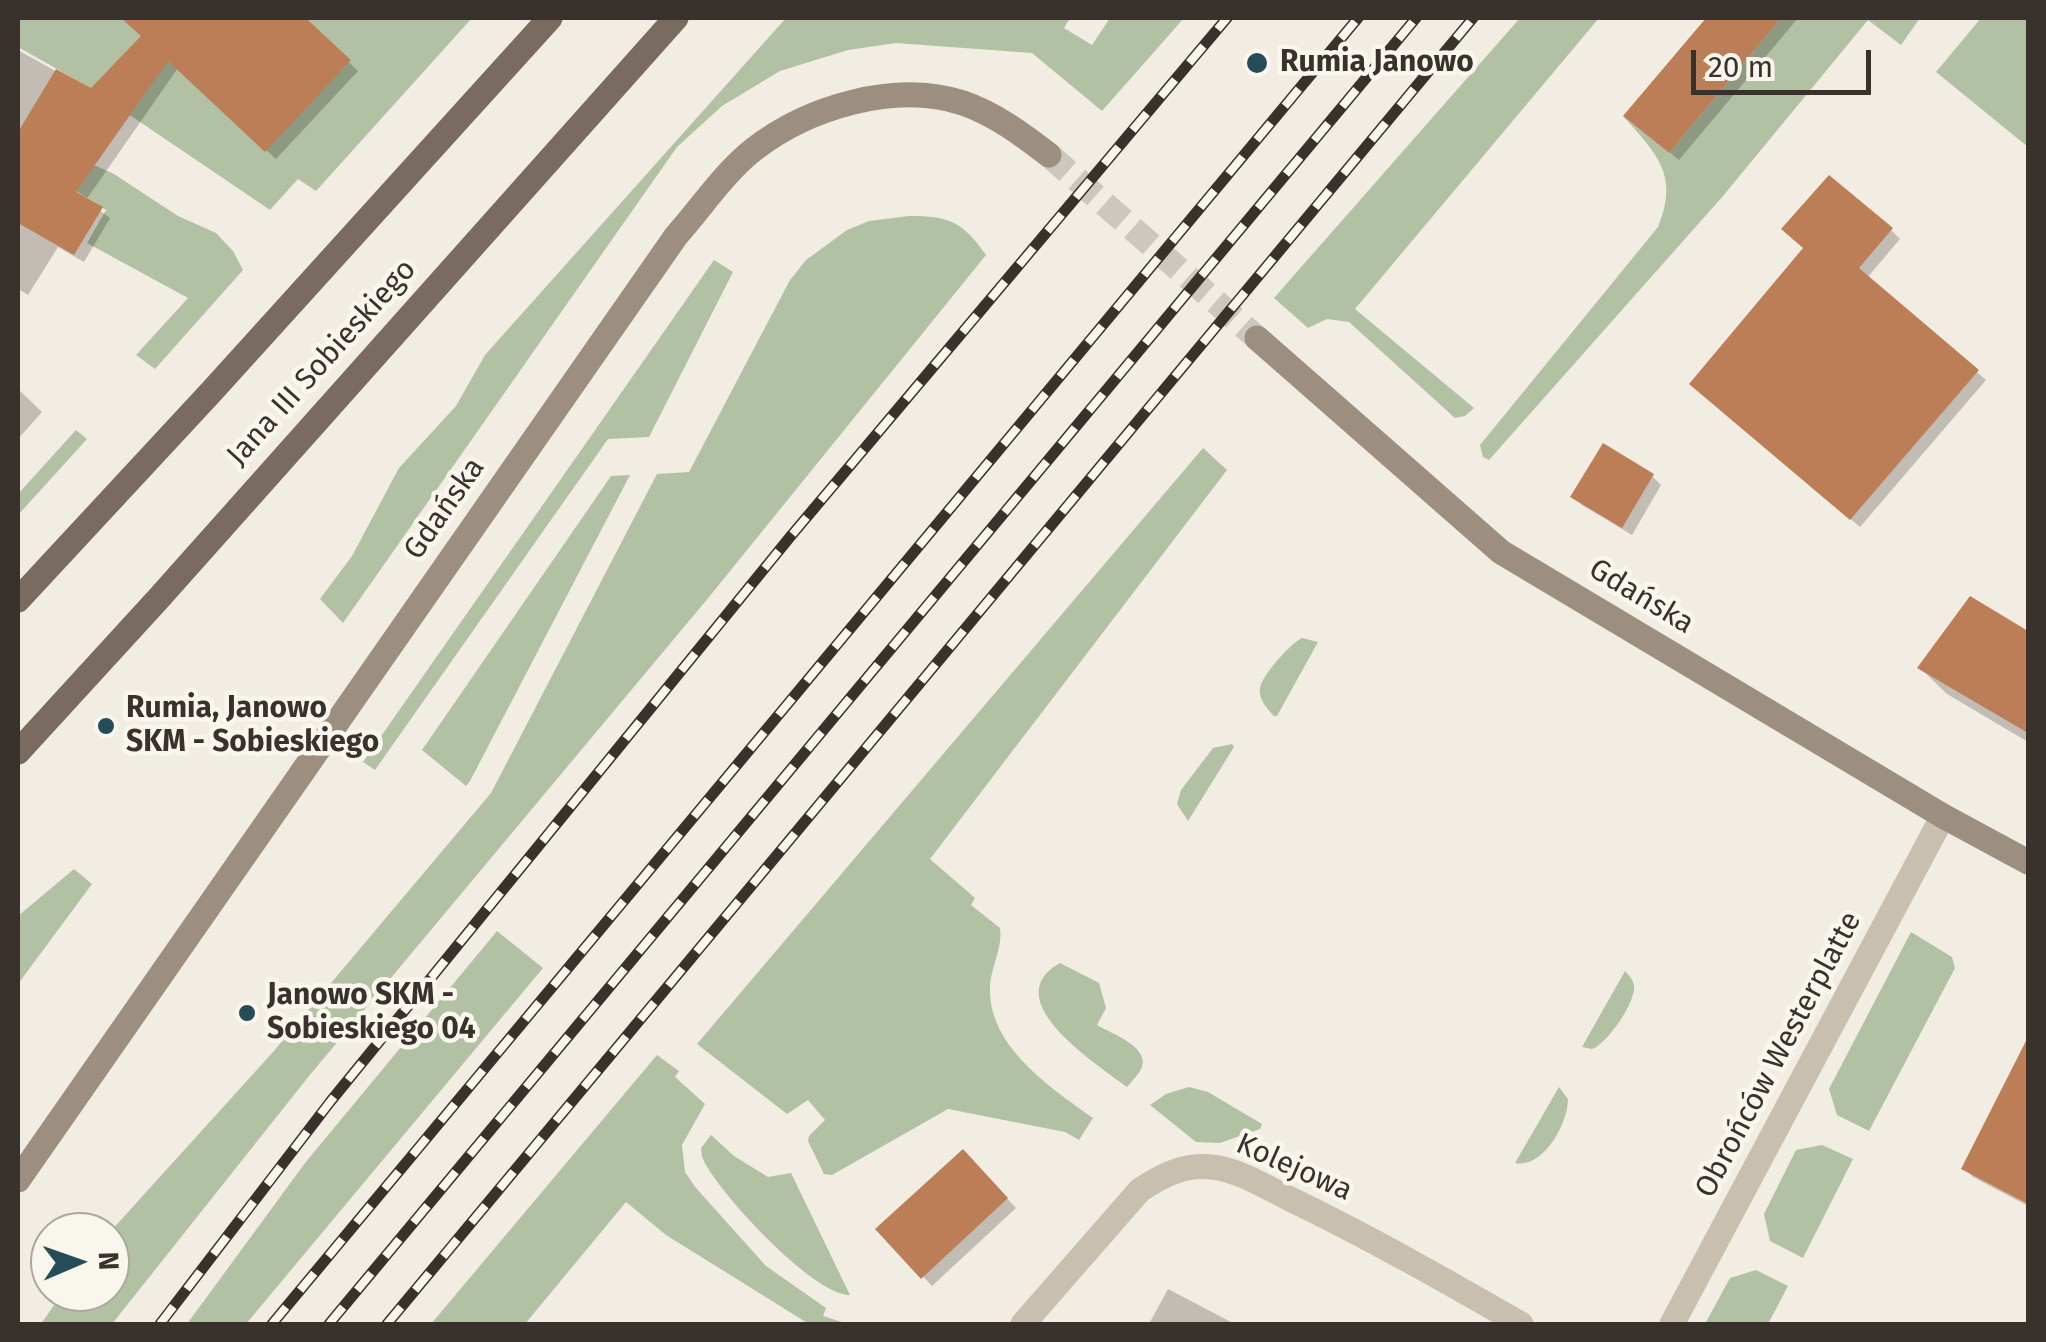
<!DOCTYPE html>
<meta charset="utf-8">
<style>
body{margin:0}
#map{position:relative;width:2046px;height:1342px;overflow:hidden;background:#f2ede2;font-family:"Fira Sans",sans-serif}
canvas{display:block}
.frame{position:absolute;inset:0;border:20px solid #39322c;pointer-events:none}
.north{position:absolute;left:30px;top:1212px;width:100px;height:100px;box-sizing:border-box;background:#f9f6ee;border:2px solid #aca8a0;border-radius:50%;rotate:88deg;font-size:28px;font-weight:700;line-height:40px;text-align:center;color:#39322c}
.north::after{content:'';display:block;margin:auto;width:35px;height:45px;background:#254c57;clip-path:polygon(50% 0,100% 100%,50% 72%,0 100%)}
.scale{position:absolute;left:1691px;top:50px;width:180px;height:45px;box-sizing:border-box;border:5px solid #39322c;border-top:0;padding-left:12px;font-size:30px;line-height:35px;white-space:nowrap;color:#39322c;-webkit-text-stroke:8px #f9f6ee;paint-order:stroke}
</style>
<div id="map">
<canvas width="2046" height="1342"></canvas>
<div class="frame"></div>
<div class="north">N</div>
<div class="scale">20 m</div>
</div>
<script>
const ctx = document.querySelector('canvas').getContext('2d');
ctx.lineJoin = 'round';
function paint(path, color) {
  ctx.fillStyle = color;
  ctx.fill(path, 'evenodd');
}
function strokePath(path, color, width, dash) {
  ctx.strokeStyle = color;
  ctx.lineWidth = width;
  ctx.lineCap = dash ? 'butt' : 'round';
  ctx.setLineDash(dash || []);
  ctx.stroke(path);
}
function drawText(font, color, halo, rows, align = 'center') {
  ctx.font = font + ' "Fira Sans",sans-serif';
  ctx.lineWidth = 9;
  ctx.setLineDash([]);
  ctx.textBaseline = 'middle';
  ctx.strokeStyle = halo;
  ctx.fillStyle = color;
  for (const [text, x, y, turn = 0] of rows) {
    ctx.save();
    ctx.translate(x, y);
    ctx.rotate((+turn || 0) * Math.PI / 180);
    ctx.textAlign = isNaN(turn) ? turn : align;
    if (halo) ctx.strokeText(text, 0, 0);
    ctx.fillText(text, 0, 0);
    ctx.restore();
  }
}
const green = new Path2D(`
 M18,18H286L261,43L351,60L306,18H472L316,191L298,179L270,210L87,86L18,47Z
 M786,18H1070L1064,28L1092,45L1110,18H1184L1102,111L1032,53L896,43L848,50L780,71L722,106L677,147L343,623L320,599L352,556L399,468L456,406L485,355Z
 M1520,18H1599L1355,309L1474,408L1465,416L1455,418L1349,322L1327,319L1308,328L1274,298Z
 M1781,18H1920L1901,45L1868,20L1723,196L1489,460L1483,457L1480,445L1658,227C1680,175 1656,153 1623,116L1669,153Z
 M1981,18H2028V147L1936,72Z
 M92,164L114,174L178,216L216,233L233,251L243,270L155,369L136,355L188,298L87,243L106,210L76,191Z
 M909,216C949,216 962,221 986,255L709,597L309,1076L112,1324H41L63,1292H110V1232L273,1052L491,793L657,474L689,472L790,280L806,260L847,230L869,221Z
 M714,260L733,272L649,437L608,439L375,770L363,762Z
 M76,430L87,439L18,515V494Z
 M1203,448L1227,470L930,859L975,898L971,905L1000,928C1003,949 990,968 990,989C989,1047 1051,1088 1093,1118L1079,1140L1065,1132L948,1109L832,1175L824,1174L808,1141L809,1136L825,1120L808,1100L787,1114L697,1044Z
 M630,475L470,781L466,786L422,750L611,476Z
 M1302,638L1318,642L1277,716H1274C1267,709 1258,698 1260,688C1262,675 1291,643 1302,638Z
 M1232,744L1234,747L1188,821L1177,804L1181,790L1213,748Z
 M74,869L92,884L18,984V916Z
 M497,931L543,968L246,1324H187L305,1163Z
 M1911,932L1952,957L1955,968L1869,1131L1837,1115L1829,1089Z
 M1060,963L1099,983L1106,1008L1097,1025C1110,1033 1149,1046 1142,1067C1140,1073 1132,1081 1127,1087C1100,1066 994,1000 1060,963Z
 M1625,971C1630,977 1633,979 1634,986C1636,1002 1607,1044 1592,1049L1582,1047Z
 M657,1055L679,1071L675,1077L705,1104L682,1145L685,1172L696,1188L766,1266L826,1308L823,1316L848,1324H809L666,1235L626,1202L525,1324H431Z
 M1189,1087L1208,1092L1262,1124L1260,1129L1220,1143L1196,1142L1150,1105L1166,1094Z
 M1559,1087L1568,1099C1568,1124 1543,1169 1515,1163Z
 M711,1135L734,1156L768,1177L791,1173L850,1295C814,1296 716,1191 702,1157L701,1148Z
 M1822,1145L1853,1159L1803,1258L1770,1241L1764,1214L1796,1150Z
 M1756,1270L1788,1286L1768,1324H1705L1730,1278Z`);
const shadow = new Path2D(`
 M159,18H229L260,48L289,18H302L358,71L276,159L178,68L86,200L110,218L84,262L58,247L28,295L18,289V50L91,91Z
 M1708,18H1798L1679,160L1627,116Z
 M1891,230L1900,239L1867,278L1986,380L1860,527L1701,393Z
 M18,389L42,412L18,439Z
 M1652,476L1661,485L1632,535L1582,505L1573,496Z
 M1970,599L2028,634V742L1947,694L1920,668Z
 M2017,1069L2028,1075V1206L1973,1177L1964,1168Z
 M963,1152L1016,1208L932,1286L878,1229Z
 M1168,1289L1233,1323L1234,1324H1149Z`);
const building = new Path2D(`
 M121,18H306L351,60L265,152L168,61L76,192L103,207L74,255L18,223V132L56,69L91,88L141,36Z
 M1706,18H1781L1669,153L1623,116Z
 M1829,175L1893,228L1859,268L1979,370L1850,520L1689,384L1803,248L1781,229Z
 M1603,443L1654,474L1622,528L1570,497Z
 M1970,596L2028,631V733L1917,668Z
 M2028,1037V1204L1961,1169Z
 M963,1149L1008,1198L921,1279L875,1229Z`);
const secondaryTunnel = new Path2D(`
 M1049,155L1257,338`);
const minor = new Path2D(`
 M1023,1324L1140,1190C1163,1175 1184,1164 1212,1167C1239,1170 1266,1187 1290,1199C1369,1237 1446,1281 1521,1324`);
const tertiary = new Path2D(`
 M1672,1324L1943,816`);
const secondary = new Path2D(`
 M1257,338L1501,552L1943,816L2028,862
 M18,1180L676,236C701,208 724,173 753,150C808,107 895,81 963,103C995,114 1023,135 1049,155`);
const primary = new Path2D(`
 M18,600L212,391L550,18
 M18,752L159,598L676,18`);
const rail = new Path2D(`
 M160,1324L330,1102L790,537L1227,18
 M272,1324L1358,18
 M329,1324L1416,18
 M387,1324L1473,18`);
const markers = [
 [1257,63,12,"#254c57"],
 [106,726,10,"#254c57"],
 [247,1013,10,"#254c57"]
];
const poiNames = [
 ["Rumia Janowo",1280,63],
 ["Rumia, Janowo",126,709],
 ["SKM - Sobieskiego",126,743],
 ["Janowo SKM -",267,996],
 ["Sobieskiego 04",267,1030]
];
const streetNames = [
 ["Jana III Sobieskiego",322,363,-48],
 ["Gdańska",445,509,-55],
 ["Gdańska",1641,597,31],
 ["Obrońców Westerplatte",1779,1055,-62],
 ["Kolejowa",1294,1168,24]
];
paint(green, '#b2c0a3');
paint(shadow, '#0003');
paint(building, '#bc7e56');
strokePath(secondaryTunnel, '#cdc8be', 25, [25, 12]);
strokePath(minor, '#c9bfae', 25);
strokePath(tertiary, '#c9bfae', 25);
strokePath(secondary, '#9d8f80', 25);
strokePath(primary, '#796b5f', 25);
strokePath(rail, '#39322c', 11);
strokePath(rail, '#f9f6ee', 8, [22]);
for (const [x, y, r, color] of markers) {
  const dot = new Path2D();
  dot.arc(x, y, r, 0, 2 * Math.PI);
  ctx.fillStyle = color;
  ctx.fill(dot);
  strokePath(dot, '#f9f6ee', 4);
}
drawText('bold 30px', '#39322c', '#f9f6ee', poiNames, 'left');
drawText('30px', '#39322c', '#f9f6ee', streetNames);
</script>
